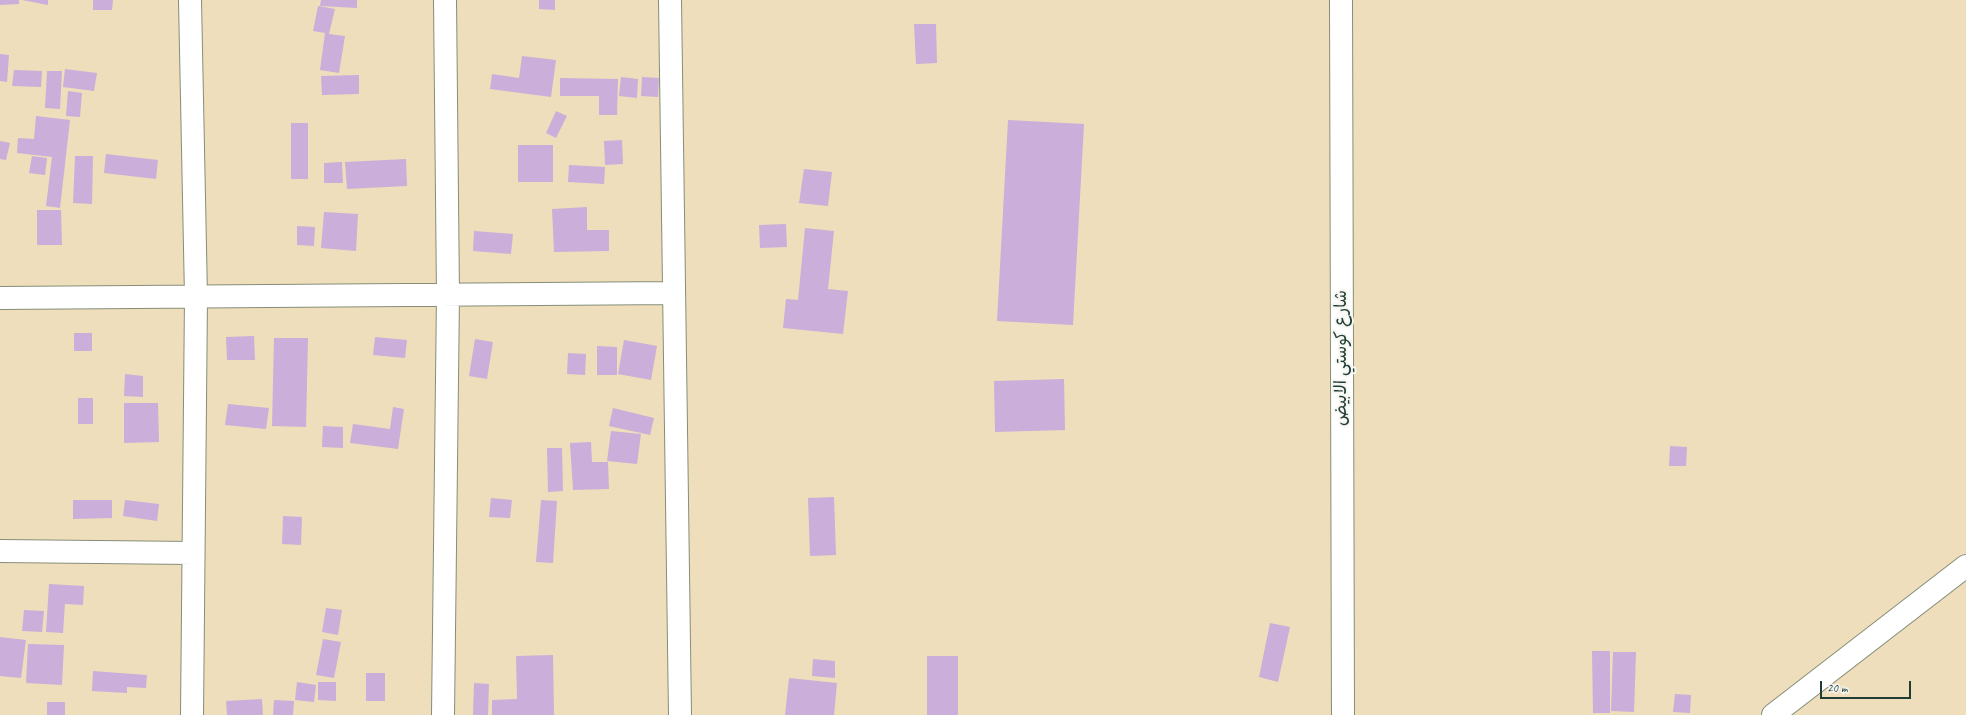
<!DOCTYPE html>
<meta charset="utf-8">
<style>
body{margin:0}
#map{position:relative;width:1966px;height:715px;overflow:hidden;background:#eedebc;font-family:Caveat,sans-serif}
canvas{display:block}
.scale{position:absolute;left:1820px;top:681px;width:91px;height:18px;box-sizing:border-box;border:2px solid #1f3d34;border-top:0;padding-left:5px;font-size:12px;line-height:14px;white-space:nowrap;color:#1f3d34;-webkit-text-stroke:3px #f6f6f2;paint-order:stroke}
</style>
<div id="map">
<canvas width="1966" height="715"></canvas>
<div class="scale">20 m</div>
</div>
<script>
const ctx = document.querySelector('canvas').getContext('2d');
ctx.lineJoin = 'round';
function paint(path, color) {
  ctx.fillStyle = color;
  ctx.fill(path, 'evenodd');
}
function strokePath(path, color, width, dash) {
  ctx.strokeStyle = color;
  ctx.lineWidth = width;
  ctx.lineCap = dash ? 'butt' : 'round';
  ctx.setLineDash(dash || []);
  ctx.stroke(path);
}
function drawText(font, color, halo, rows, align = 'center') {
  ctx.font = font + ' Caveat,"Playpen Sans Arabic",sans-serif';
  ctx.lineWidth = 4;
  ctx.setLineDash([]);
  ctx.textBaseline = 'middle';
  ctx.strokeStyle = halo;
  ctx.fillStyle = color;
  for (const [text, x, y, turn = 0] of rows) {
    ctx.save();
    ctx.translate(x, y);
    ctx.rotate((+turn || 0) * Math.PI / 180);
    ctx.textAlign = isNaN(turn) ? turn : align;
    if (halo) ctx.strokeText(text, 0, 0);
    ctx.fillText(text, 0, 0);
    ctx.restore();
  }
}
const building = new Path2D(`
 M0,0H19V4L0,5Z
 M22,0H48V5Z
 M93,0H113L112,10H93Z
 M321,0H357V8L320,6Z
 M539,0H555V10L539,9Z
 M318,6L335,9L329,34L345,36L339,73L320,70L325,33L313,31Z
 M914,24H936L937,63L916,64Z
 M0,54L9,55L7,82L0,81Z
 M522,56L556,60L551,97L490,89L492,74L519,78Z
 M65,69L97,73L94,91L63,87Z
 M14,70L42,71L41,87L12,86Z
 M47,71H62L60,109L45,108Z
 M359,75V94L322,95L321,76Z
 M621,77L638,79L637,98L619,96Z
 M642,77L659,78L658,97L641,96Z
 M560,78L618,79L617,115H599V96H560Z
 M68,91L82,93L80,117L66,116Z
 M556,111L567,116L556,138L546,133Z
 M36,116L70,120L60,208L46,206L52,157L17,153L18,138L34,139Z
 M1008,120L1084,124L1073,325L997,321Z
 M291,123H308V179H291Z
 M622,140L623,164L605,165L604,141Z
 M0,141L10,143L6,160L0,159Z
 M518,145H553V182H518Z
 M106,154L158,160L156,179L104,173Z
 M32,156L47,158L45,175L29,173Z
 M75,156H93L92,204L73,203Z
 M406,159L407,186L347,189L345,162Z
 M342,162L343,183H324V163Z
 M569,165L605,167L604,184L568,182Z
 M804,169L832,172L828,206L799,203Z
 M587,207V230H609V251L554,252L552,209Z
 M37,210H61L62,245H37Z
 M324,212L358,214L356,251L321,248Z
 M786,224L787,247L760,248L759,225Z
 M297,226L315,227L314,246L297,245Z
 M805,228L834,231L828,289L848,291L843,334L783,328L786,299L798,300Z
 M474,231L513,234L511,254L473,251Z
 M74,333H92V351H74Z
 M254,336L255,360H227L226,337Z
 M375,337L407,340L405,358L373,355Z
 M274,338H308L306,427L272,426Z
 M475,339L493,342L487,379L469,376Z
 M624,340L657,346L651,380L618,374Z
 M597,346L617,347V375H597Z
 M568,353L586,354L585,375L567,374Z
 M125,374L143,376V397L124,396Z
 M1064,379L1065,430L995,432L994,381Z
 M78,398H93V424H78Z
 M124,403H158L159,442L124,443Z
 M228,404L269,408L266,429L225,425Z
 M393,407L404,409L398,449L350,443L353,424L390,429Z
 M613,408L654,418L650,435L609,426Z
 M323,426L343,427V448L322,447Z
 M611,431L641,434L637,464L607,461Z
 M591,442L592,462H608L609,489L573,490L570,443Z
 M1670,446L1687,447L1686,466H1669Z
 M547,448H562L563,491L548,492Z
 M834,497L836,555L810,556L808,498Z
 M491,498L512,500L510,518L489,517Z
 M73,500H112V518L73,519Z
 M125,500L159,504L157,521L123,516Z
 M541,500L557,501L553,563L536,562Z
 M283,516L302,517L301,545L282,544Z
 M49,584L84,586L83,605L65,604L63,633L46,632Z
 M326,608L342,610L338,635L322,632Z
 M24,610L44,611L42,632L22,631Z
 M1270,623L1290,627L1278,682L1259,677Z
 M0,637L26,640L21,678L0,676Z
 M323,639L341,642L334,678L316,675Z
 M28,644L64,645L62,685L26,683Z
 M1592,651H1610V713H1593Z
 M1613,652H1636L1634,712L1611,711Z
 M553,655L554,715H492V700L517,699L516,656Z
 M927,656H958V715H927Z
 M813,659L835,661V678L812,676Z
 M93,671L147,675L146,688L127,687V693L92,691Z
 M366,673H385V701H366Z
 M789,678L837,683L834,715H785Z
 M297,682L316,685L314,702L295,700Z
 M318,682H336V701L318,700Z
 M474,683L489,684L488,715H473Z
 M1675,694L1691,695L1690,713L1673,712Z
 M262,699L263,715H227L226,701Z
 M274,700L294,701L293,715H273Z
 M47,702H65V715H47Z`);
const street = new Path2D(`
 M190,0L196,297L192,715
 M670,0L680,715
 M0,298L674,293
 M0,551L193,553
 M443,715L448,295L445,0
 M1773,715L1966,566`);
const highway = new Path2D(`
 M1341,0L1343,715`);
const streetNames = [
 ["شارع كوستي الابيض",1342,358,-90]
];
paint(building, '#cbaed9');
strokePath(street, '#868e78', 24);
strokePath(highway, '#868e78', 24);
strokePath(street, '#fff', 22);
strokePath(highway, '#fff', 22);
drawText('17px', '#1f3d34', '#f6f6f2', streetNames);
</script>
